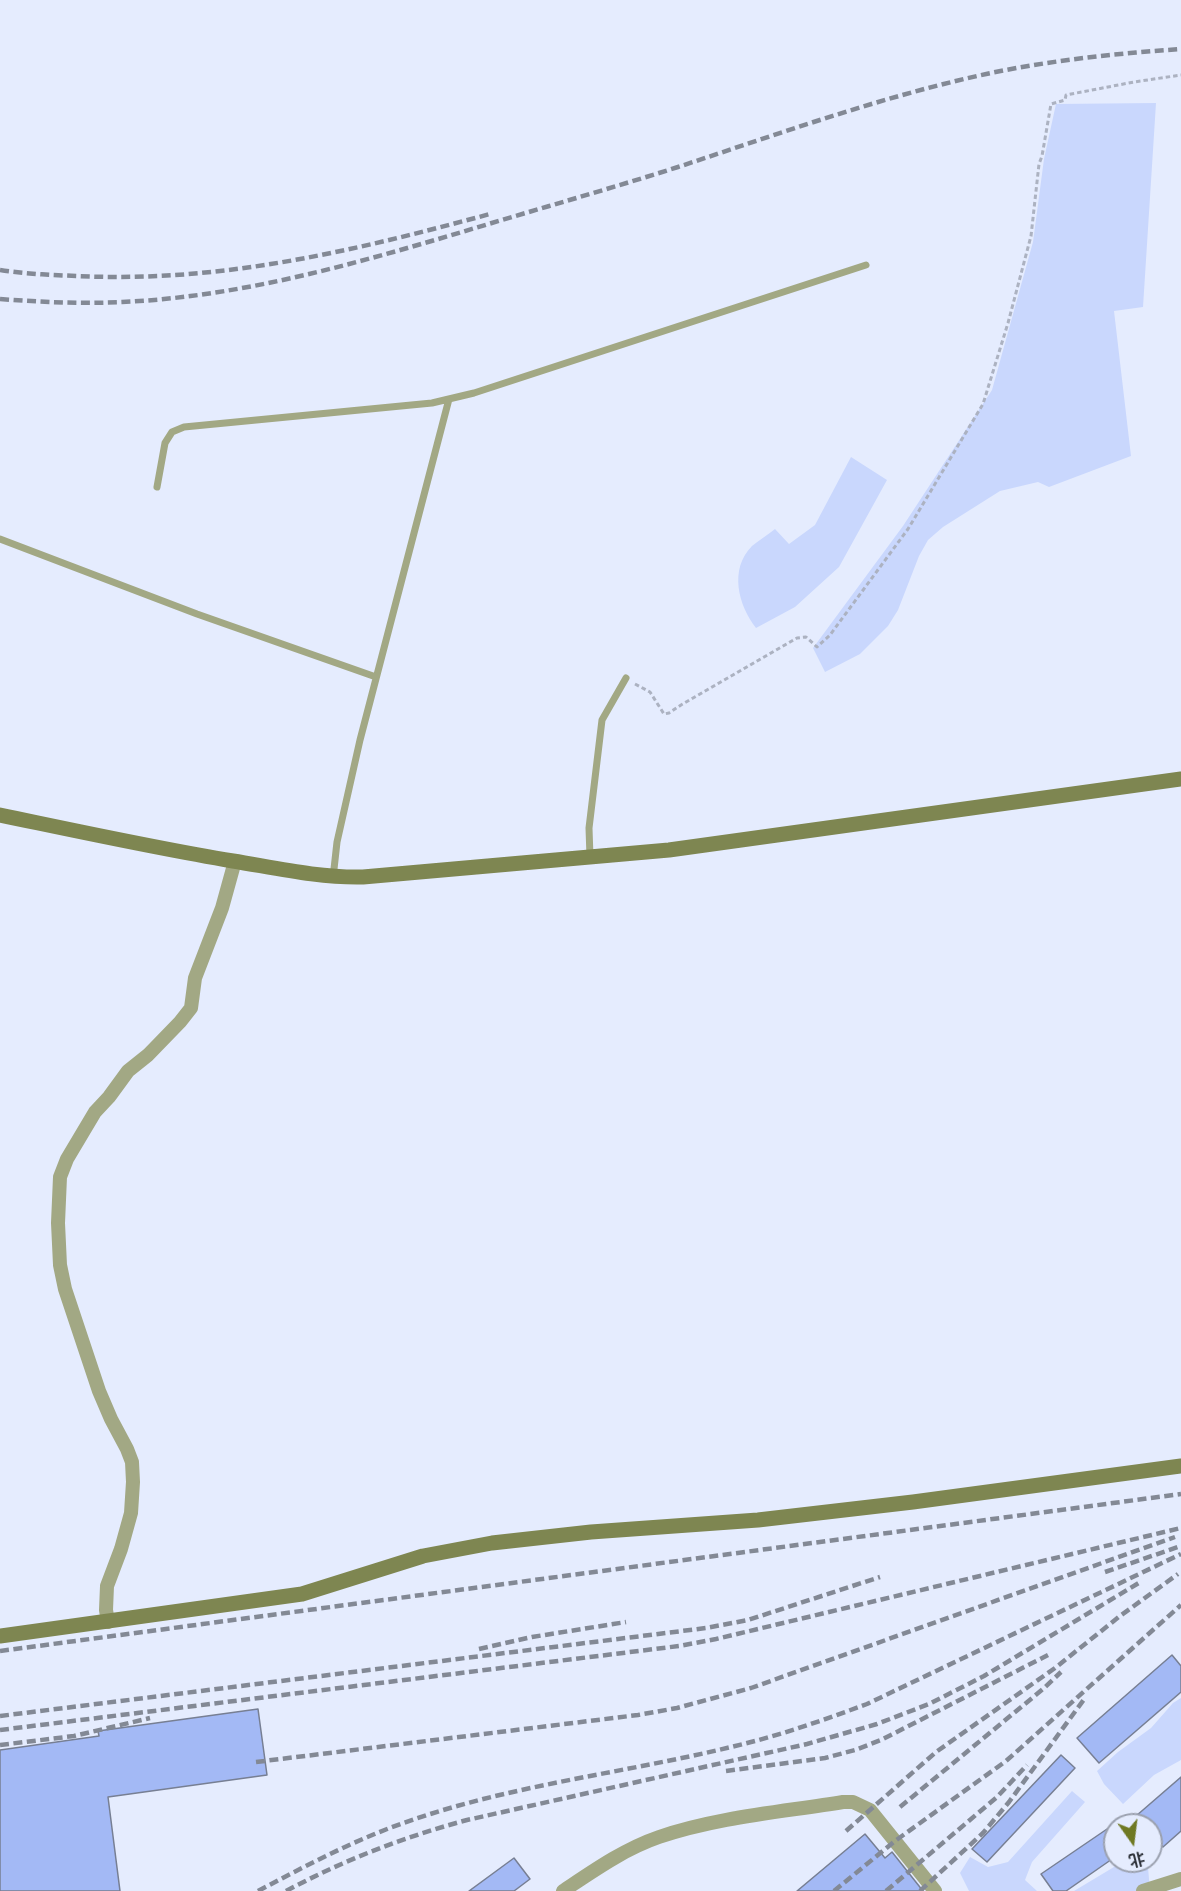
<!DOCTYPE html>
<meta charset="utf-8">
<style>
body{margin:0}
#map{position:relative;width:1181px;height:1891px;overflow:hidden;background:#e5ecfe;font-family:"Roboto Condensed","Noto Sans SC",sans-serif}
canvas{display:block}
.north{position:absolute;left:1103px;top:1813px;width:60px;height:60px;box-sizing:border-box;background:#e5ecfe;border:2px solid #9ba1af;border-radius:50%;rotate:166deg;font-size:16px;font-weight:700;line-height:24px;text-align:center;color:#2d3139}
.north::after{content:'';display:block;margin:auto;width:21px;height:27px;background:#6f7923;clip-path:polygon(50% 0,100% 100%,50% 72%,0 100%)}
</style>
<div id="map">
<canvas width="1181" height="1891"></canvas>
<div class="north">北</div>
</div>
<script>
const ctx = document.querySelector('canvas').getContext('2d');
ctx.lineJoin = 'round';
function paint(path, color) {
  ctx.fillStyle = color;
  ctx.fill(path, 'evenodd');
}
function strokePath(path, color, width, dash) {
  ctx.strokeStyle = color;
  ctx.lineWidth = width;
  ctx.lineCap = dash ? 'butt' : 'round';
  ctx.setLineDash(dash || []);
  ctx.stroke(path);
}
const green = new Path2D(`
 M1156,103L1143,307L1114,311L1131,456L1049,487L1038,482L1000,491L943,527L928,540L919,556L898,610L888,626L860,654L825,672L813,648L903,526L992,390L1033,242L1044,159L1056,104Z
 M851,457L887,480L839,567L795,607L756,628C738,605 729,569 752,546C759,540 768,535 775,529L789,544L815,525Z
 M1181,1698V1760L1154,1775L1123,1804L1104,1784L1097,1771L1118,1752L1151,1728L1173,1703Z
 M1072,1791L1085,1802L1032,1862L1025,1880L1037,1891H969L960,1873L970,1857L988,1867L1008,1862Z
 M1124,1861H1143L1148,1867L1150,1891H1074Z`);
const building = new Path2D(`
 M1172,1655L1181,1666V1692L1099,1763L1077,1738Z
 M258,1709L267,1775L108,1797L120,1891H0V1750L99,1736L98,1731Z
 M1061,1755L1075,1768L987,1862L972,1849Z
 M1181,1777V1831L1163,1847L1151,1834V1825H1143L1136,1816Z
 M1110,1827L1115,1834V1857L1066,1891H1053L1041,1874Z
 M865,1834L885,1858L892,1852L923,1891H797Z
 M514,1858L530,1879L514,1891H469Z`);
const path = new Path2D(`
 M635,684L650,692L664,714L669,713L681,705L797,638L806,637L817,647L830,635L908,529L983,404L1008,323L1031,236L1039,164L1042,156L1051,104L1065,100L1066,95L1134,82L1181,75`);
const lane = new Path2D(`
 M157,487L165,443L172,432L184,427L432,403L474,393L866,265
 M0,539L197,614L376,677
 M590,857L589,828L602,720L626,678
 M333,878L337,842L360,740L449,399`);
const street = new Path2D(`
 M108,1622L106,1610L107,1586L121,1549L131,1513L133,1482L132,1462L127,1449L111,1419L99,1391L65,1289L60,1265L58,1223L60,1177L67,1159L95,1112L109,1097L128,1071L148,1055L180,1022L191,1008L195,978L222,908L235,861
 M563,1891C593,1871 624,1849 659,1837C718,1817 782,1812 843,1802H853L870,1810L935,1891
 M1143,1891L1181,1879`);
const secondary = new Path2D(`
 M0,815C77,831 155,848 233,861C276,868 319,878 363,877L669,850L1181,779
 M0,1636L302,1594L423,1556L492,1543L591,1532L758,1520L913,1502L1181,1466`);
const rail = new Path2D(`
 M0,270C26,274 51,275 77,276C221,283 353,251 490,214
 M0,299C41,302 81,304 122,302C238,297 351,265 462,232C534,210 606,190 678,167C772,136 867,102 964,79C1035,62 1108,54 1181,49
 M1105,1572L1181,1546
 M479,1649L532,1637L626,1622
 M0,1651L1181,1494
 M0,1716L706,1628L748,1620L880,1577
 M0,1730L679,1646L716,1639L1181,1528
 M0,1745L74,1736L150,1718
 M256,1762L638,1715L677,1708L751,1688L1175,1537
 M726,1771L825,1758L855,1750L881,1740L1048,1655
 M900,1807L1043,1689L1061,1672
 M846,1831L936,1752L1055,1668L1120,1616L1178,1574
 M258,1891C309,1864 360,1837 415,1819C524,1782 640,1771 751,1742C790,1732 829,1718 867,1704L1181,1554
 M286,1891C344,1860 404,1837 467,1820L807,1744L877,1724L929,1704L984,1676L1142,1581
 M834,1891L895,1841L1006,1761L1181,1605
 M886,1891L997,1797L1027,1765
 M920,1891L983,1833L1009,1802L1085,1698`);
paint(green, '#c9d7fd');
paint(building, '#a3b9f5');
strokePath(building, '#777f93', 1.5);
strokePath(path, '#acb2c1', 3, [4.5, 3]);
strokePath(lane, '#a2a884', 7);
strokePath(street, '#a2a884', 14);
strokePath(secondary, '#7e8651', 15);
strokePath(rail, '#838995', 4.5, [9, 4.5]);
</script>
